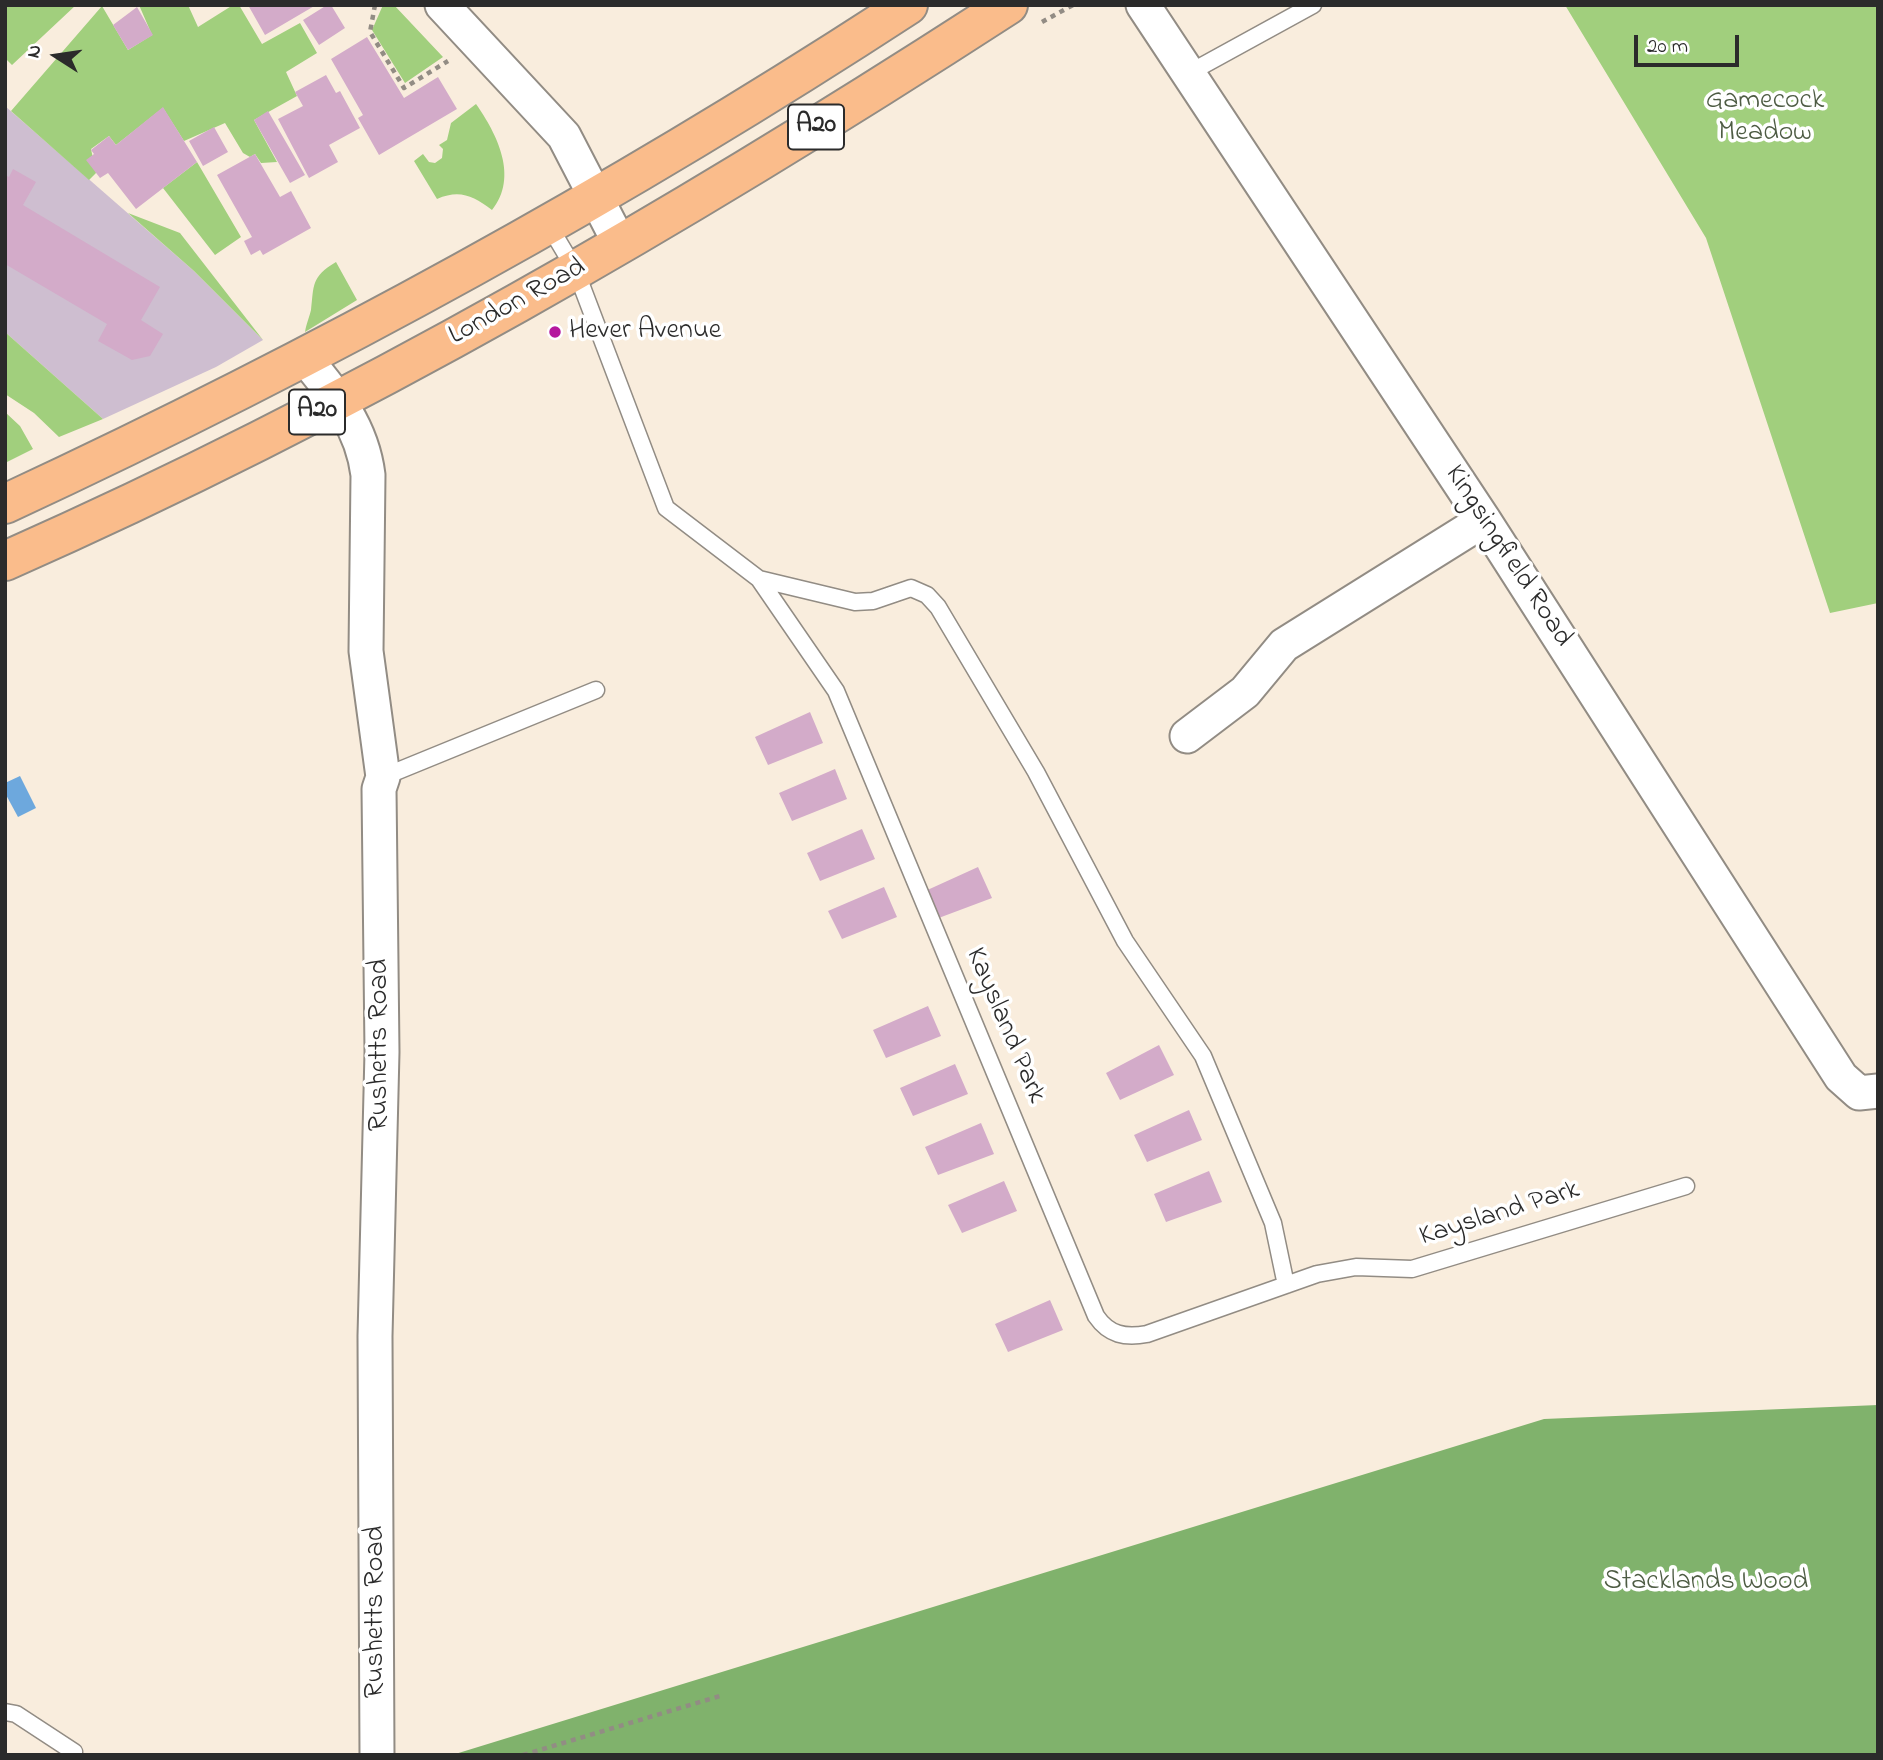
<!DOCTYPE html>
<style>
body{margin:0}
#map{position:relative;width:1883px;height:1760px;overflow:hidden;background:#f9eddd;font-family:"Indie Flower",sans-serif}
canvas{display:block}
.frame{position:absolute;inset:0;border:7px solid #2b2b2b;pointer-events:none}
.north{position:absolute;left:21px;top:21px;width:70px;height:70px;-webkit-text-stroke:5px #fff;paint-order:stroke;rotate:282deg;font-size:19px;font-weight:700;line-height:28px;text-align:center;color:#2b2b2b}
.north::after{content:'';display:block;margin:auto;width:24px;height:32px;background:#2b2b2b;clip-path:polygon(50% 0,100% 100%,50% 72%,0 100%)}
.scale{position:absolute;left:1634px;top:35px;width:105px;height:32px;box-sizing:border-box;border:4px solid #2b2b2b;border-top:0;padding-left:9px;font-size:21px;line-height:24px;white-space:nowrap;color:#2b2b2b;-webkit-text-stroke:5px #fff;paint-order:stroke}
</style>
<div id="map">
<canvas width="1883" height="1760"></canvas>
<div class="frame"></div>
<div class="north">N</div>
<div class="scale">20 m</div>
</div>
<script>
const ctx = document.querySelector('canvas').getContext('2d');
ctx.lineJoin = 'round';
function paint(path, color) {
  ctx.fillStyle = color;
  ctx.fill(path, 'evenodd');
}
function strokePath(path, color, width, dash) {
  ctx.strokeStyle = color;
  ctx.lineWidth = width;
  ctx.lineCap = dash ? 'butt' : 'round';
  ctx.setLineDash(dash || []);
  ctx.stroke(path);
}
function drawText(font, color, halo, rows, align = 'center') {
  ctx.font = font + ' "Indie Flower",sans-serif';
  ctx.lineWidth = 7;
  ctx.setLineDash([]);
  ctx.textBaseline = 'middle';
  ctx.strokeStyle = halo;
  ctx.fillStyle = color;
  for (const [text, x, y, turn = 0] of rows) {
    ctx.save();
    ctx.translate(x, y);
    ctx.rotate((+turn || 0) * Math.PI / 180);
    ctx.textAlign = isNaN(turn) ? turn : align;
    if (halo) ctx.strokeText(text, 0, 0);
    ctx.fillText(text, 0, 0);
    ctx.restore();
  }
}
const industrial = new Path2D(`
 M5,106L194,271L263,340L216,367L103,419L5,332Z`);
const green = new Path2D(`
 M9,5H76L12,65L5,58V9Z
 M139,5H188L198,27L233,5H239L262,44L300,23L317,53L286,72L297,96L254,120L277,162L261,163L255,154L250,157L243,153L225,123L184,141L163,108L116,145L109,136L91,149L96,173L89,180L11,111L102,6L128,50L152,35Z
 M383,5H394L443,57L405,83L372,30Z
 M1565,5H1878V603L1830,613L1706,238Z
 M476,104C497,134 519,177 492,210C473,196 460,189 437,199L414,161L423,154L429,162L435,163L442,158L443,149L439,145L447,140L451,123Z
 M197,162L241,237L215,255L163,188Z
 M128,213L180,233L263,340L194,271Z
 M336,262L357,300L305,332C306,325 310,315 311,310C314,285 311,277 336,262Z
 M5,332L103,419L59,437L34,413L5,394Z
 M5,412L20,426L33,449L5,463Z`);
const forest = new Path2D(`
 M1878,1405V1755H452L1544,1419Z`);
const water = new Path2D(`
 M20,776L36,808L18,817L5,793V783Z`);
const building = new Path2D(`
 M248,5H316L265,35Z
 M327,5H331L345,28L319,45L303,20Z
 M137,7L153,35L128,50L113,25Z
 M367,37L404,98L438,77L457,109L379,155L358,118L363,115L331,59Z
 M326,75L336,93L340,91L360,128L329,145L338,162L309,178L278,119L303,106L295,92Z
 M163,107L197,162L136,209L108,173L100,178L86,160L94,154L91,150L109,136L116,145Z
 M268,111L305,175L290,183L254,120Z
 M214,127L228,152L203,166L189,141Z
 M255,154L280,197L291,191L311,228L263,255L260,250L251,255L244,241L252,237L217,175Z
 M13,169L36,182L23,205L160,287L141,320L163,334L150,356L132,360L98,341L107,324L5,264V175L9,177Z
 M810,712L823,743L768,765L755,737Z
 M835,769L847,799L792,821L779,793Z
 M862,829L875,859L820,881L807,853Z
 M978,867L992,898L936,919L923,892Z
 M884,887L897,917L842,939L828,911Z
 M928,1006L941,1036L886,1058L873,1030Z
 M1159,1045L1174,1075L1120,1100L1106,1073Z
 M955,1064L968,1094L913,1116L900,1088Z
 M1189,1110L1202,1140L1147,1162L1134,1135Z
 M981,1123L994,1154L938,1175L925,1147Z
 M1209,1171L1222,1202L1166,1222L1154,1194Z
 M1004,1181L1017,1211L962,1233L948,1205Z
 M1050,1300L1063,1330L1008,1352L995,1324Z`);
const path = new Path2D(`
 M375,5L370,32L404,88L448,61
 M1042,22L1073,5
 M523,1755L720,1696`);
const service = new Path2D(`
 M1189,73L1313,5
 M548,224L576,271L666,508L759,579L836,691L1096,1316C1109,1335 1125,1338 1147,1334L1317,1274L1356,1267L1412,1269L1686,1186
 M759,579L855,602L873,601L911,588L927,595L938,607L1036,772L1125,941L1203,1056L1273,1223L1286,1285
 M383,777L596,690
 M5,1712L16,1714L74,1752L73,1755`);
const minor = new Path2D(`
 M442,5L564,136L620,244
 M1143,5L1484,520L1841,1077L1859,1093L1878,1091
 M304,357C334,393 362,426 368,475L366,651L383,777L379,789L382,1052L375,1336L377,1755
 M1187,736L1245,692L1284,645L1484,520`);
const primary = new Path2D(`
 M5,504C317,359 620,193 908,5
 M5,561C356,406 687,213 1008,5`);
const markers = [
 [555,332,7,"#b5179e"]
];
const shields = [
 [816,127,56],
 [317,412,56]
];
const shieldNames = [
 ["A20",816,127],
 ["A20",317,412]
];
const parkNames = [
 ["Gamecock",1765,102],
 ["Meadow",1765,134],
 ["Stacklands Wood",1706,1583]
];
const streetNames = [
 ["London Road",518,303,-29],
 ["Kingsingfield Road",1507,557,57],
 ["Kaysland Park",1004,1026,67],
 ["Rushetts Road",381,1045,-90],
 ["Kaysland Park",1500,1215,-17],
 ["Rushetts Road",377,1612,-90]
];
const poiNames = [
 ["Hever Avenue",569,332]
];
paint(industrial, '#cebed0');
paint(green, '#a1cf7d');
paint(forest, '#80b26c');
paint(water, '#6da8dd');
paint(building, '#d3abc9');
strokePath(service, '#928c84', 19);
strokePath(minor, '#928c84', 37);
strokePath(primary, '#928c84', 42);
strokePath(path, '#928c84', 4.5, [5, 5]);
strokePath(service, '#fff', 16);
strokePath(minor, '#fff', 33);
strokePath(primary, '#fabc8b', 38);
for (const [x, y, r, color] of markers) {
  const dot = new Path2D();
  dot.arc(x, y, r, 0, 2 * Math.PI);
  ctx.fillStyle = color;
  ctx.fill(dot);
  strokePath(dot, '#fff', 2.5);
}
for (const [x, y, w] of shields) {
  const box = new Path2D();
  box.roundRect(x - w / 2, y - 22.5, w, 45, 5);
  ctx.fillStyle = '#fff';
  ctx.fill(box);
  strokePath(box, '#2b2b2b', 2);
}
drawText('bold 26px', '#2b2b2b', null, shieldNames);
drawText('28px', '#4e5c44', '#fff', parkNames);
drawText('28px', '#2b2b2b', '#fff', streetNames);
drawText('28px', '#2b2b2b', '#fff', poiNames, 'left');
</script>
